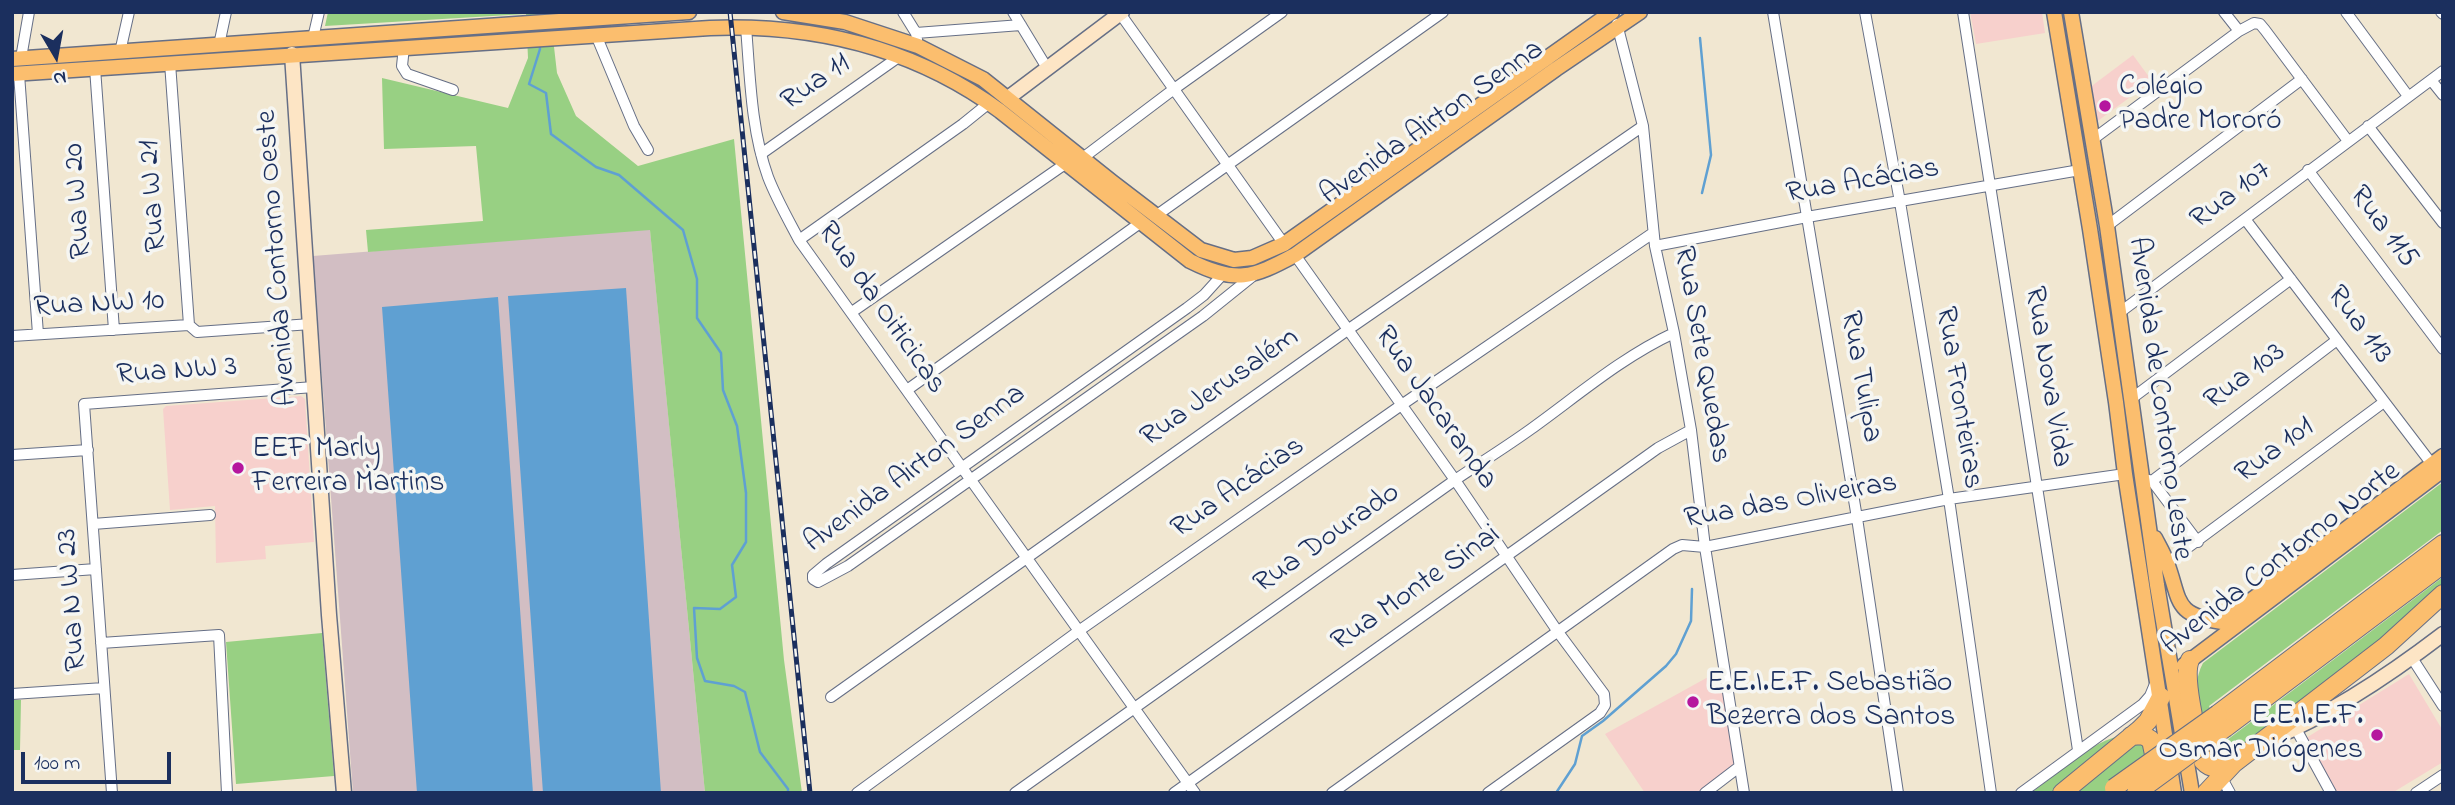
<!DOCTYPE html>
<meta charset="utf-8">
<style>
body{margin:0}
#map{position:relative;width:2455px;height:805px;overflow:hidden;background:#f1e7d1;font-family:"Indie Flower",sans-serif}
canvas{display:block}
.frame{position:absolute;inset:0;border:14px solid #1b2f5e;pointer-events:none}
.north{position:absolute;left:21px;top:21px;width:70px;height:70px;-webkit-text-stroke:5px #f6f6f2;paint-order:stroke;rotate:170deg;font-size:19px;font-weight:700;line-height:28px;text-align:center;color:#1b2f5e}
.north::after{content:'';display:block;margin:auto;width:24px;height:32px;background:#1b2f5e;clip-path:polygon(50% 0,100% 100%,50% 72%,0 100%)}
.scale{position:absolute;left:21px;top:752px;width:150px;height:32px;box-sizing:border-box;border:4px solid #1b2f5e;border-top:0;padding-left:9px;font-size:21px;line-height:24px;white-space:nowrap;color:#1b2f5e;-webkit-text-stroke:5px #f6f6f2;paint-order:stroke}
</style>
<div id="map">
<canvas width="2455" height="805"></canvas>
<div class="frame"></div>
<div class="north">N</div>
<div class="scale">100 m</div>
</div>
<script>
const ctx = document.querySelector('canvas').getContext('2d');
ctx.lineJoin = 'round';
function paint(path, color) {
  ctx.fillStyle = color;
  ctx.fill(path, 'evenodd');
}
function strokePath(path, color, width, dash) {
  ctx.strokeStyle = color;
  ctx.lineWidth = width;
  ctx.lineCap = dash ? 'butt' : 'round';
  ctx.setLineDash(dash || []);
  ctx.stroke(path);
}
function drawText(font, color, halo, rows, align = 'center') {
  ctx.font = font + ' "Indie Flower",sans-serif';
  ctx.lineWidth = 7;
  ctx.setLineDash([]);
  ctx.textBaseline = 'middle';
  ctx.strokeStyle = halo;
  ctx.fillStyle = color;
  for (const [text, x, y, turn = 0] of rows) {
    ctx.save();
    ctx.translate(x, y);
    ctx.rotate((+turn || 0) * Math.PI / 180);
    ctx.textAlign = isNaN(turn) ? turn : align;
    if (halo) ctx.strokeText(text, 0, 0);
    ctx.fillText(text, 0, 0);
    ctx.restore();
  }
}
const built = new Path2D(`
 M1970,12H2042L2045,33L1976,44Z
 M2133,55L2152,81L2095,123L2089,88Z
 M301,396L305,399L314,542L265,546L266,559L216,563L215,506L170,510L163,409L166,406Z
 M1719,671L1735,767L1701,793H1645L1605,734Z
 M2409,674L2443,731V762L2392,793H2337L2306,738Z`);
const industrial = new Path2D(`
 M650,229L705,793H353L313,256Z`);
const green = new Path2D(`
 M328,12H550L557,73L576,116L638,166L734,139L784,660L802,793H705L650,230L368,252L366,230L483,221L476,146L384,149L382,78L508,108L528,58L526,14L325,26Z
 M2443,482V530L2209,706L2223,743L2443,577V588L2381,643L2223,761L2208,758C2202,728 2188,691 2203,663Z
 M322,633L334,776L236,784L226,642Z
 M12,700H21L20,750H12Z
 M2124,735H2143L2162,793H2031C2057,774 2092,740 2124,735Z`);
const water = new Path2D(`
 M626,288L661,793H543L508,296Z
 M498,297L533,793H417L382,307Z`);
const stream = new Path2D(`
 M1700,38L1711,155L1702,193
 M539,43L540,49L529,84L546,93L551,134L596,167L619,175L683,230L697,279V318L721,353L723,390L737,426L746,493V542L732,565L736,597L720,609L694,608L697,658L705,681L734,686L745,692L760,752L788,789V793
 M1556,793L1575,764L1582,736L1603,721L1666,666L1676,654L1691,621L1692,589`);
const street = new Path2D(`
 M903,12L916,33L917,39
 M1013,12L1047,68
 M1119,12L1284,244
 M1773,12L1857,518L1898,793
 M1865,12L1900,202L1949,499L1991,793
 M1963,12L2078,750
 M2224,12L2239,31
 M2346,12L2408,96
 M2441,12L2443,14
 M1617,24L1643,126L1655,246L1674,333L1691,430L1705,547L1744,793
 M746,27C750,76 751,130 768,177C776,198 788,219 799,240L1195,793
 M916,33L1021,25
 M596,35L634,126L648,150
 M313,38L319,12
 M219,45L226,12
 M404,47L402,66L407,74L453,90
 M120,52L129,12
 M21,58L29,12
 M170,63L189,325
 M95,68L114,330
 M19,74L38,334
 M2431,80L2443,95
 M2368,126L2443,223
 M2092,140L2239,31L2254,23L2260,24L2265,30L2348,141
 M761,154L900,56
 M1084,157L1174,89L1282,12
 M2308,170L2443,349
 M1157,215L1443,12
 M2245,219L2431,463
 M2107,226L2302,79
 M799,240L963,124L989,103
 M1655,246L1807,217L2080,170
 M1295,255L1455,480L1558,632L1604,694L1605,705L1600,713L1488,793
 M1223,274L1204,295L1187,308L826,564L813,575V579L818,582L848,566L1203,316L1254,275
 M852,312L1065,164
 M2119,313L2443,71
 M189,325L197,332L311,324
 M12,336L189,325
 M907,390L1140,223
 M2131,399L2291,279
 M12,455L88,450
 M2149,480L2152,481L2198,542
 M2152,481L2337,340
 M93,524L210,515
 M2167,563L2384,402
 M12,575L96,569
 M101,643L219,635L227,793
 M2412,658L2443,706
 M12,694L104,688
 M831,697L1349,329L1643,126
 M2296,729L2331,793
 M2223,774L2224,782L2230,793
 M112,793L84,404L314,387
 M857,793L1080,630L1400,406L1653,233
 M1015,793L1455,480C1480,463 1506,447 1531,429C1577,396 1622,357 1674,333
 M1174,793L1658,448L1691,430
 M1332,793L1673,549L1682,545L1705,547L1949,499L2125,474
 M1705,793L1739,767
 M2021,793L2143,704L2150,696L2155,684
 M2416,793L2443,775`);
const secondary = new Path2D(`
 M292,54L329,615L344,793
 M1008,98L1122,12
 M2271,739C2329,715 2392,673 2443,634`);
const primary = new Path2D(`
 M783,12L845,22L918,46L983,79L1112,182L1201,250L1234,260L1252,258L1284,244L1612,12
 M2054,12L2090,229L2116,402L2125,474L2174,793
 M2071,12L2107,226L2157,585L2192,793
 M12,59L689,12
 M12,74L710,28C816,24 914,48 1000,111L1190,261C1236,284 1252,278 1295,255L1556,69L1640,12
 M2155,538C2159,546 2164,554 2167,563C2181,601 2173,615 2222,622
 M2222,622L2443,456
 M2184,665L2443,470`);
const highway = new Path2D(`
 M2190,660C2182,678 2198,739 2203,761C2212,771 2221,768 2232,764
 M2218,714L2443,544
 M2225,728L2443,564
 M2131,736L2143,735L2151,740L2162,793
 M2062,793L2139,730L2148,721L2161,697
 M2206,793L2234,763L2386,646L2443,594`);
const rail = new Path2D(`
 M730,12L810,793`);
const highwayBridge = new Path2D(`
 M2114,788L2218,714
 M2136,793L2225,728`);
const markers = [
 [2105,106,7,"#b5179e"],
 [238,468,7,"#b5179e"],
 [1693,702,7,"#b5179e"],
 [2377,735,7,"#b5179e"]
];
const streetNames = [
 ["Rua 11",817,84,-35],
 ["Avenida Airton Senna",1433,124,-35],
 ["Rua Acácias",1863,183,-10],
 ["Rua W 21",155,196,-94],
 ["Rua 107",2232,197,-37],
 ["Rua W 20",80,201,-94],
 ["Rua 115",2382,228,53],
 ["Avenida Contorno Oeste",279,258,-94],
 ["Rua NW 10",99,306,-3],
 ["Rua da Oiticicas",880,309,55],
 ["Rua 113",2358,326,53],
 ["Rua Sete Quedas",1700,355,80],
 ["Rua NW 3",177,373,-4],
 ["Rua Tulipa",1859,377,80],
 ["Rua Nova Vida",2046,377,81],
 ["Rua 103",2246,378,-37],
 ["Rua Jerusalém",1221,389,-35],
 ["Rua Fronteiras",1957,398,81],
 ["Avenida de Contorno Leste",2158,399,82],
 ["Rua Jacaranda",1434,409,55],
 ["Rua 101",2276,452,-37],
 ["Avenida Airton Senna",916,470,-36],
 ["Rua Acácias",1239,489,-35],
 ["Rua das Oliveiras",1791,503,-10],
 ["Rua Dourado",1328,540,-35],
 ["Avenida Contorno Norte",2282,560,-38],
 ["Rua Monte Sinai",1417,590,-35],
 ["Rua N W 23",74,600,-94]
];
const poiNames = [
 ["Colégio",2119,89],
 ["Padre Mororó",2119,123],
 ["EEF Marly",252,451],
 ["Ferreira Martins",252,485],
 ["E.E.I.E.F. Sebastião",1707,685],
 ["Bezerra dos Santos",1707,719],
 ["E.E.I.E.F.",2363,718,"right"],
 ["Osmar Diógenes",2363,752,"right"]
];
paint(built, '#f7d0cc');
paint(industrial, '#d2bec3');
paint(green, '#98d083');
paint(water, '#5fa0d2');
strokePath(stream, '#5fa0d2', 2.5);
strokePath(street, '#666f86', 12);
strokePath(secondary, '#666f86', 17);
strokePath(primary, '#666f86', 17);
strokePath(highway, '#666f86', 20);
strokePath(street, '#fff', 10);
strokePath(secondary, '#fde5c5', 14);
strokePath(primary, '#fbbe6e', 14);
strokePath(highway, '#fbbe6e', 18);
strokePath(rail, '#1b2f5e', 5);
strokePath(rail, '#f6f6f2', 2.5, [8]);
strokePath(highwayBridge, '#666f86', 20, []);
strokePath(highwayBridge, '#fbbe6e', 18);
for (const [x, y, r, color] of markers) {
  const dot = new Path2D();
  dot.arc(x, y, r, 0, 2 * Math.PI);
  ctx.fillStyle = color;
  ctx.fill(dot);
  strokePath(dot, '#f6f6f2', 2.5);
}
drawText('30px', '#1b2f5e', '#f6f6f2', streetNames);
drawText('30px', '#1b2f5e', '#f6f6f2', poiNames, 'left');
</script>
